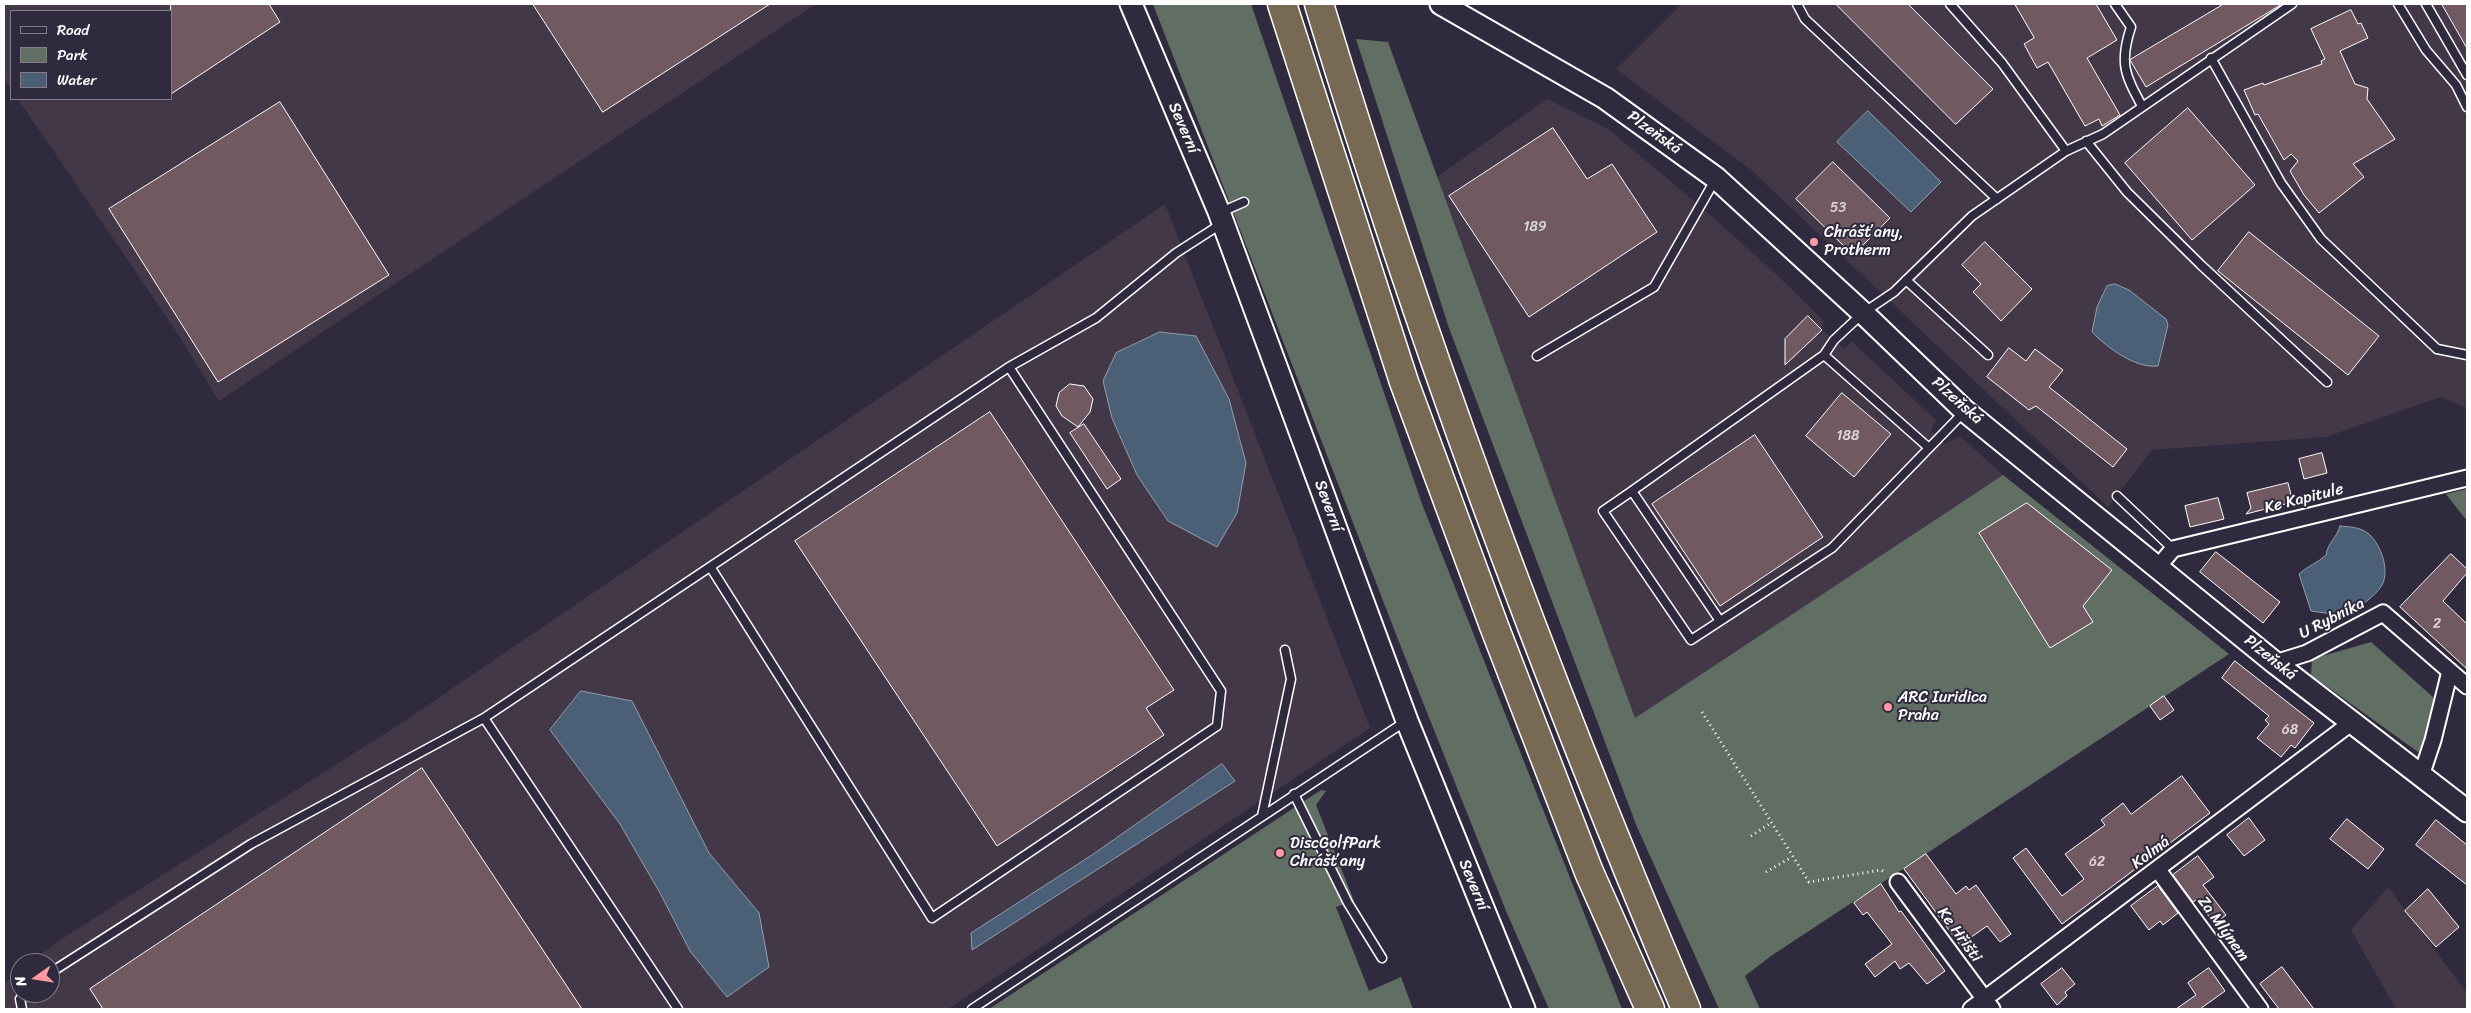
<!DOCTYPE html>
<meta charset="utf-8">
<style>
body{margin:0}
#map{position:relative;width:2471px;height:1013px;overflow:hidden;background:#2f2a3d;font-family:Sriracha,sans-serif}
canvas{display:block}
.frame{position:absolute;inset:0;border:5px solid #fff;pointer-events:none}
.legend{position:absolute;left:10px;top:10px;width:162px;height:90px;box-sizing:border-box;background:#2f2a3d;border:1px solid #827f8b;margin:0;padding:6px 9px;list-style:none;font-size:15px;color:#fff}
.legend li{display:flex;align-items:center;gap:10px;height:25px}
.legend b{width:25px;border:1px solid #827f8b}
.north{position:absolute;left:10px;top:953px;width:50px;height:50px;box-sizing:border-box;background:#2f2a3d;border:1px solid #827f8b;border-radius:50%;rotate:257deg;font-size:14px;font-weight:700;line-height:20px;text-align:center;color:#fff}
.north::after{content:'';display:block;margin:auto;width:18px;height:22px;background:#ff9aa2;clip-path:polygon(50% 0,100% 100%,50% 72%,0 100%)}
</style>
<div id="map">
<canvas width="2471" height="1013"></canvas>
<div class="frame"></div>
<ul class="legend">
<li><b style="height:6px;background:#2f2a3d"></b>Road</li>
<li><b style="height:14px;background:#616e64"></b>Park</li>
<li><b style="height:14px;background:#4b5f76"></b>Water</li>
</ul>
<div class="north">N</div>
</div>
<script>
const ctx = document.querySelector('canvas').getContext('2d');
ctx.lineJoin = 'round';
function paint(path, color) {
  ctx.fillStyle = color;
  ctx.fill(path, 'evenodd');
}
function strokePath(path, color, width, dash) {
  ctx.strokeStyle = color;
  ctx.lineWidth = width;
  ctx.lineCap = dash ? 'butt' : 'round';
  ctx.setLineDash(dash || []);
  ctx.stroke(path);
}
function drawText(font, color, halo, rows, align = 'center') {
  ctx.font = font + ' Sriracha,sans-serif';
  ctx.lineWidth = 4;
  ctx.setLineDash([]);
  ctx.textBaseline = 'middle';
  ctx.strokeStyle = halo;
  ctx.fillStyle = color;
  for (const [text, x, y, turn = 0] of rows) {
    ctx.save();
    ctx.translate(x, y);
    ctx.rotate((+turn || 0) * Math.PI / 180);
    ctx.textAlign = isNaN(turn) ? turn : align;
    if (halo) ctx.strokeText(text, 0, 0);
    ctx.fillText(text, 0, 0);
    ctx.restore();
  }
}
const built = new Path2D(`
 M4,4H816L219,401L176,331L18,99H171V11H11V89L4,78Z
 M1681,4H2467V408L2441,397L2326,437L2152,450L2108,507L1750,169L1616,69Z
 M1547,99L1608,129L1700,206L1775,273L1824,321L1822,330L1845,349L1851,341L1936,420L1931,430L1945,444L1960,436L2003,475L1635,718L1437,177Z
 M1165,204L1370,728L948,1009H4V984L20,971V993H50V963H30L60,940L400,724Z
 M2388,887L2467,993V1009H2396L2351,930Z`);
const green = new Path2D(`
 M1153,4H1251L1422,504L1622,1009H1549L1506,911L1399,642Z
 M1356,39L1388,42L1635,718L2003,475L2229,654L1771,956L1745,976L1760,1009H1719L1637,827L1449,328Z
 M2467,489V521L2446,494Z
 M2371,642L2433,697C2436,721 2434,734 2418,752L2311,675L2312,659Z
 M1321,790L1326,791L1316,805L1354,901L1336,907L1369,991L1401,977L1413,1009H989Z`);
const water = new Path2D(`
 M1868,111L1941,182L1911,212L1837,142Z
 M2115,284L2129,290L2166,319L2168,325L2158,366C2136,369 2106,347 2092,332L2097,307L2107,286Z
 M1160,332L1196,336L1229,399L1246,463L1237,513L1217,547L1168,521L1137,475L1112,418L1103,381L1116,353Z
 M2340,526C2351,527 2361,527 2370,535C2381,546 2390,570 2382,585C2374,598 2358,607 2347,616L2311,611L2299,574C2307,566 2318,563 2326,555C2328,542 2337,538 2340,526Z
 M581,691L632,701L709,853L759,913L769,967L727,997L690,951L660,893L620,824L550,730Z
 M1222,764L1235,781L972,950L971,933L1092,855Z`);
const building = new Path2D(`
 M171,4H269L280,22L171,94Z
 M533,4H770L603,112Z
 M1836,4H1908L1993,89L1956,124Z
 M2015,4H2096L2117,40L2087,58L2120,115L2102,126L2099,119L2085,126L2048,62L2037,68L2024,44L2034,38Z
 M2224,4H2282L2146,87L2130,60Z
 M2442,4H2467V48Z
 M2351,10L2358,24L2361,23L2368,38L2340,51L2355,84L2368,88L2367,99L2395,139L2353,164L2364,177L2319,213L2304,195L2290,171L2298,161L2291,154L2284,160L2258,114L2255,115L2244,90L2263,83L2264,85L2322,64L2321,61L2325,59L2311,29Z
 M280,102L389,275L218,382L109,209Z
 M2188,108L2255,185L2192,240L2125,163Z
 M1553,128L1587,179L1612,164L1657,232L1529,317L1449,196Z
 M1833,162L1890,218L1853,255L1796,199Z
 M2249,232L2379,336L2348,375L2218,271Z
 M1985,242L2032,289L2001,321L1973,292L1981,284L1962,265Z
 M1808,316L1822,330L1785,365V339Z
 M2009,348L2026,361L2035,349L2063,370L2049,387L2127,449L2113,467L2036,406L2029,410L1987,377Z
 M1070,384L1084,386L1093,399L1090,412L1078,427L1062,416L1056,406L1059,393Z
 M1842,393L1891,434L1854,477L1806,436Z
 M990,412L1174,690L1146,708L1164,735L997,846L795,541Z
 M1084,424L1121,479L1107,489L1070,433Z
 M1755,435L1823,537L1720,606L1652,504Z
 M2322,453L2327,473L2304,479L2299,459Z
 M2288,483L2293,502L2246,514L2251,508L2247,493Z
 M2218,498L2224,519L2190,527L2185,506Z
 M2027,503L2112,570L2083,606L2093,622L2050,648L1979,533Z
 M2216,552L2280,602L2263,623L2200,572Z
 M2451,554L2467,569V573L2443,601L2467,624V669L2400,607Z
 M2235,661L2314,723L2295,748L2291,745L2281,757L2257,738L2269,724L2265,720L2269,716L2222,678Z
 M2164,696L2174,710L2160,720L2150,706Z
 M422,768L582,1009H103L90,989Z
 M2182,776L2210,813L2062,924L2013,858L2026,848L2062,896L2084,879L2065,854L2105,825L2101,820L2123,803L2131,814Z
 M2249,818L2265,840L2244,856L2227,835Z
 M2347,819L2384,849L2368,869L2330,839Z
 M2436,820L2467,845V885L2416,845Z
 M1926,854L1956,894L1966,886L1969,890L1976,885L2011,934L2000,942L1987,926L1960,945L1904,869Z
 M2198,856L2214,877L2203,885L2226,915L2215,924L2196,900L2193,902L2173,875Z
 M1881,884L1899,912L1901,911L1945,971L1927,984L1909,963L1900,969L1895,961L1875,977L1865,964L1892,944L1867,912L1863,915L1854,903Z
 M2158,886L2178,913L2163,925L2160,921L2149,930L2131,906Z
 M2428,889L2459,927L2436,947L2405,911Z
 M2282,967L2314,1009H2279L2260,984Z
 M2062,968L2075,984L2065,992L2067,996L2057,1005L2041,984Z
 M2209,968L2225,991L2200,1009H2176L2196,995L2188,983Z`);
const path = new Path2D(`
 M1702,712L1809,882L1881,870L1886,873
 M1751,836L1771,823
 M1766,872L1792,857`);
const lane = new Path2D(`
 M1797,4L1805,19L1997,199
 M1950,4L2002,63L2066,151
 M2115,4L2131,27C2119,63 2125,75 2142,106
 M2398,4L2426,50L2456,85L2467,107
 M2426,4L2467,75
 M2211,58L2281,183L2321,239L2437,349L2467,355
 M2086,141L2127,192L2201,265L2327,382
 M1221,212L1244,202
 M1906,280L1988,355
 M1824,355L1929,448
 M1537,356L1654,287L1715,180
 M1632,491L1603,511L1691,640L1832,548L1965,411
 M2117,496L2173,549
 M711,568L932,918L1217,726L1221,691L1009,367
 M1720,621L1632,491L1824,355L1834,340L1863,313L1894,292L1972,216L2066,151L2103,134L2292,4
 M484,718L678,1009
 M1294,794L1348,903L1382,958
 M1262,816L1291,679L1285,650
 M50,973L251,844L484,718L1009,367L1096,318L1176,253L1221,224
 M22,1009L20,999L27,993
 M972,1009L1406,721`);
const street = new Path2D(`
 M2158,567L2173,549L2467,478
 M2275,663L2307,653L2383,613L2467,686
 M2421,776L2433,740L2450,671
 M2158,870L2260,1009
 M1898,882L1992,1009
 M1971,1009L2351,723`);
const secondary = new Path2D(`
 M1131,4L1219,212L1407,721L1524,1009
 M1441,4L1605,98L1716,178L1863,313L1965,411L2275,663L2467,811`);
const highway = new Path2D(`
 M1282,4L1404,382L1494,626L1589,872L1650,1009
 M1319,4C1422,345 1547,681 1686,1009`);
const markers = [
 [1814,242,5,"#ff9aa2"],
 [1888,707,5,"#ff9aa2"],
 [1280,853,5,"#ff9aa2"]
];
const numberNames = [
 ["53",1838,208],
 ["189",1535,227],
 ["188",1848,436],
 ["2",2437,624],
 ["68",2290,730],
 ["62",2097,862]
];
const streetNames = [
 ["Severní",1183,128,67],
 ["Plzeňská",1654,133,36],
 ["Plzeňská",1957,401,42],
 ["Ke Kapitule",2304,499,-14],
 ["Severní",1328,506,70],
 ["U Rybníka",2332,619,-27],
 ["Plzeňská",2270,658,39],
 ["Kolmá",2151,853,-37],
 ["Severní",1473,885,68],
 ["Za Mlýnem",2223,929,54],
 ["Ke Hřišti",1959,935,54]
];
const poiNames = [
 ["Chrášťany,",1824,233],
 ["Protherm",1824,251],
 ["ARC Iuridica",1898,698],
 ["Praha",1898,716],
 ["DiscGolfPark",1290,844],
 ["Chrášťany",1290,862]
];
paint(built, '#433848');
paint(green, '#616e64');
paint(water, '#4b5f76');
strokePath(water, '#939fad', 1);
paint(building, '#715962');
strokePath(building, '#fff', 1);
strokePath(lane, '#fff', 11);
strokePath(street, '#fff', 19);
strokePath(secondary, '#fff', 25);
strokePath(highway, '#fff', 31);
strokePath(path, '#fff', 3, [1, 4]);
strokePath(lane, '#2f2a3d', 8);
strokePath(street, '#2f2a3d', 15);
strokePath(secondary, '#2f2a3d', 21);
strokePath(highway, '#786954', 28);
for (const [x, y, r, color] of markers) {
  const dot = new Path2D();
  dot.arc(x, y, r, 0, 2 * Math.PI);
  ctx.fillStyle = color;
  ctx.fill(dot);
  strokePath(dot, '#2f2a3d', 2);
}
drawText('14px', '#dcd6d8', null, numberNames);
drawText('16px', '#fff', '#2f2a3d', streetNames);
drawText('16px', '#fff', '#2f2a3d', poiNames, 'left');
</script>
